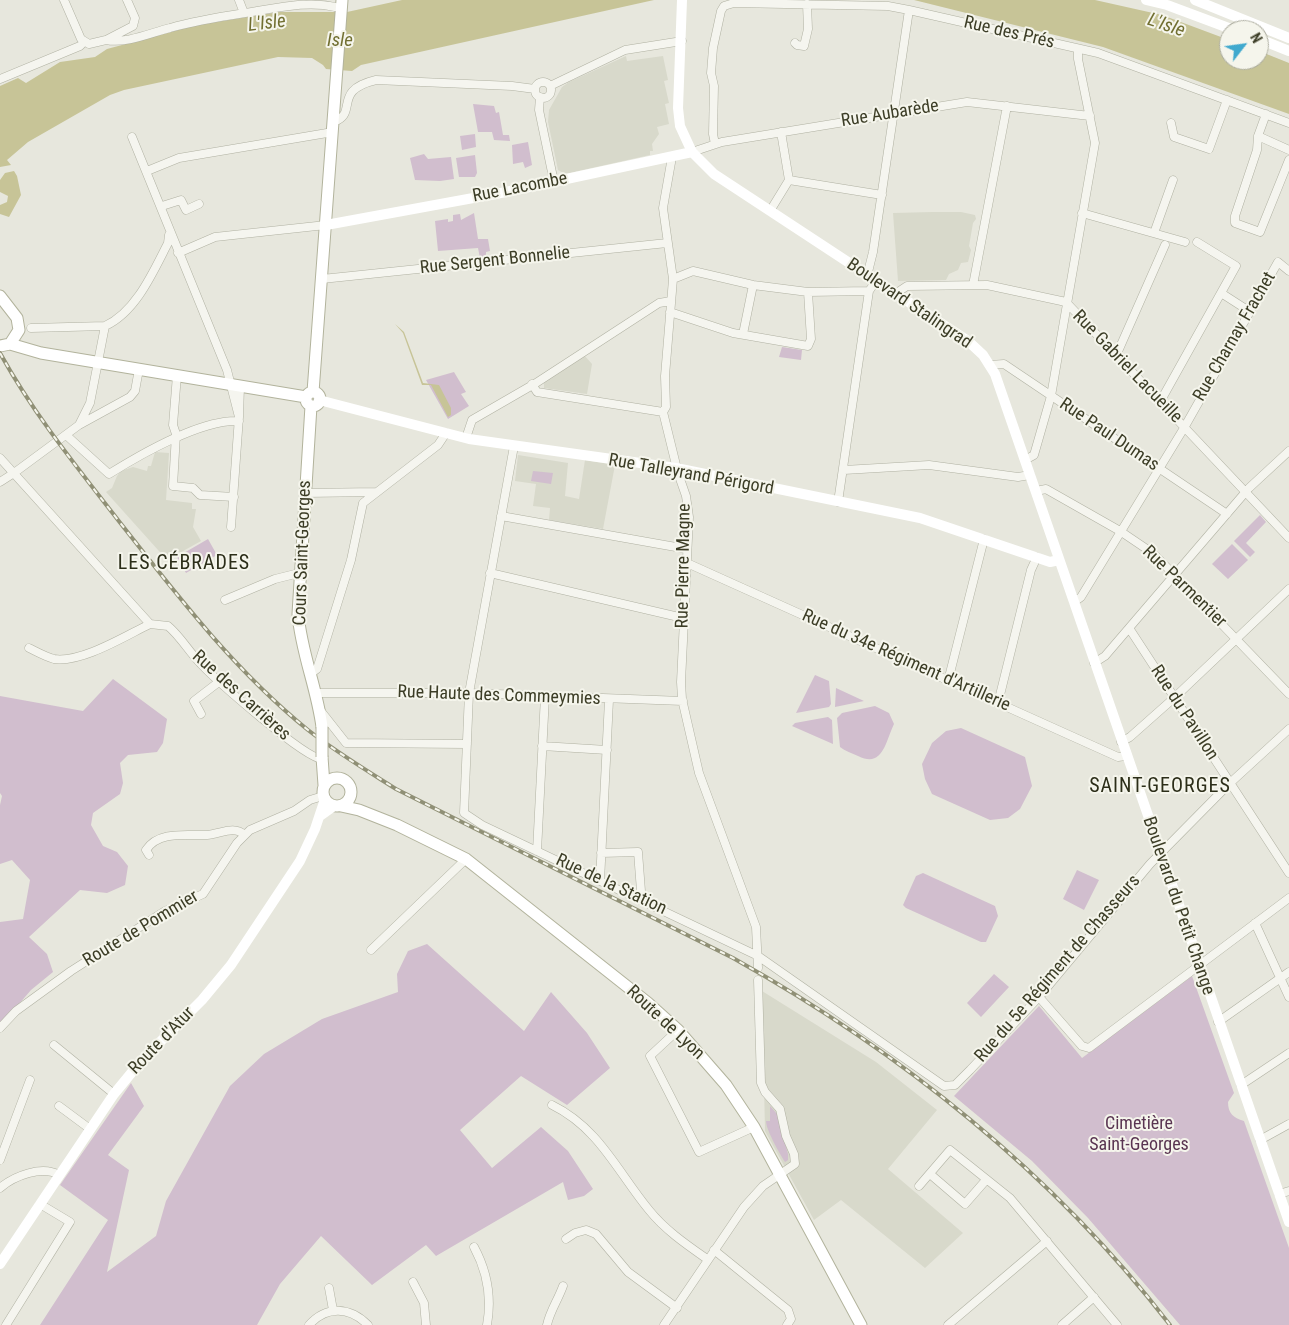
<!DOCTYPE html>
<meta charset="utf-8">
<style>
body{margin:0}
#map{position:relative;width:1289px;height:1325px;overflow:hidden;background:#e7e7dd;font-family:"Roboto Condensed",sans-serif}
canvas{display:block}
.north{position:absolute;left:1219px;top:20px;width:50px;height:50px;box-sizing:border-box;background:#f5f5ec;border:1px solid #abab9d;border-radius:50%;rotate:60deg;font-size:14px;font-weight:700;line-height:20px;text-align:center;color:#3c3d26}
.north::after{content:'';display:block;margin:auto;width:18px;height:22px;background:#40a9ce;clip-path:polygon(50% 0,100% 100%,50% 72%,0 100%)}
</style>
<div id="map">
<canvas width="1289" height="1325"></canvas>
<div class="north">N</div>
</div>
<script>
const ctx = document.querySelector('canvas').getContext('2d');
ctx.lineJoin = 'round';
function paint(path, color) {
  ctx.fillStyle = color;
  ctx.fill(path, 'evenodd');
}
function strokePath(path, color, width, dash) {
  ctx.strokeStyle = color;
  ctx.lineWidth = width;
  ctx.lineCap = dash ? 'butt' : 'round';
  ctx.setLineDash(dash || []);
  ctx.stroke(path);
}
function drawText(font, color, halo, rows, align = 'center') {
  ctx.font = font + ' "Roboto Condensed",sans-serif';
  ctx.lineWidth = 4;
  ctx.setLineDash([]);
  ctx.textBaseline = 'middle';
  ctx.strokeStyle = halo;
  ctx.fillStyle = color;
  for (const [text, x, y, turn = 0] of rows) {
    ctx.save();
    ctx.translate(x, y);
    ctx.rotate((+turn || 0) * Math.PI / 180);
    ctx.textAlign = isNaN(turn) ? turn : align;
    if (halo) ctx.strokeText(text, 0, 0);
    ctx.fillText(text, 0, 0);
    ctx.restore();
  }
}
const built = new Path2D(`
 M626,56L627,61L663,56L668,80L664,81L669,103L665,104L669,124L657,127L659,134L652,144L653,151H650V155L565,174L558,170L548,122L549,110L562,87L569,82Z
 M932,212H961L975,215L976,219L973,223L969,246L971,250L968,262L961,263L958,270L949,274L946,280L898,281L893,213Z
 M584,355L592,364L587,394L544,388V381Z
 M155,452L169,453L166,500L192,503V509H196L193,527L201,541L167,560L106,492L112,488L117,476L121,471L133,467L147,471L148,466H151Z
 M518,455L568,463L565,496L579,499L585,460L615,465L603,529L549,520L550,508L533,506L536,484L515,481Z
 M762,991L876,1062L937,1110L888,1169L963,1233L925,1268L841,1200L814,1220L765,1131Z`);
const green = new Path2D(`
 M473,104L494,106L496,113L499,112L503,135H509L510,141L494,140L492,132H478Z
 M475,134L476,147L462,150L460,136Z
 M528,142L532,165L525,168L523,162L513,164L512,145Z
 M424,154L428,159L451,157L454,179L440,181L415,180L410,158Z
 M475,155L477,173L475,177H459L456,158Z
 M474,213L478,239H488L490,251L486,252V258H480L478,248L438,251L435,221L448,219V222L453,221V215L460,214L461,220Z
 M782,347L802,350L801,360L779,357Z
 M454,372L466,392L461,394L469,406L448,419L426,380Z
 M533,471L553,473L551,484L531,481Z
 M1260,515L1266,522L1246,543L1255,552L1250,557L1234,541Z
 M208,539L217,555L186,573L177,557Z
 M1232,544L1248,560L1228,579L1212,564Z
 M815,675L829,681L831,704L829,707L796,713Z
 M113,679L167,719L163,743L157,752L128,755L120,763L123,783L120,794L93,813L91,825L103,846L117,852L128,866L125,885L107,893L80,890L29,937L47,954L53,972L31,990L0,1026V922L23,919L30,880L12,860L0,864V805L2,796L0,793V696L83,711Z
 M836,688L864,701L835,707Z
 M875,706L889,713L894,724C885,743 883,768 858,756C852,753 845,751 840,747L837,718L842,713Z
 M828,717L832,720L833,744L792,726L795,723Z
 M961,728L1025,757L1032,786L1020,809L1008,818L990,820L932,794L925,779L922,764L932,743L946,731Z
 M1077,870L1099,880L1084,910L1063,899Z
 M923,873L995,906L998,916L986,942H981L906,908L903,905L916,876Z
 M427,944L524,1031L551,992L587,1033L610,1068L567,1105L521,1076L460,1130L492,1168L541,1127L568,1151L593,1189L584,1196L568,1200L563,1182L436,1256L426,1245L372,1285L321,1236L280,1284L257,1325H40L108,1220L60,1185L131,1083L144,1106L108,1155L129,1170L107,1272L156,1236L166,1201L230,1086L264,1054L322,1019L398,992L397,974L408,951Z
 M994,974L1009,987L981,1017L967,1003Z
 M1192,976L1234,1093L1228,1102C1228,1113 1233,1118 1244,1121L1289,1248V1325H1180L1088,1218L1032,1161L954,1096L1039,1006L1082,1058Z
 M770,1106L777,1114L788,1154V1160L785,1162C780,1154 766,1130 766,1121H770Z`);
const water = new Path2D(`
 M402,0H654L361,65L352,71L326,69L323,65L312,58L278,57L124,90L110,95L28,142L7,160L11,165L0,167V86L18,78L26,83L60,62L95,57L107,49L197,25L279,12H347Z
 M914,0H1095L1162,15L1229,40V60H1259V51L1289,63V114L1103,47Z
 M14,171L17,176L21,195L9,217L0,214V205L7,202L8,196L0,192V180L5,173Z
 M395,324L404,332L423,383L439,385L451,408V415L448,417L431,385H422L403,333Z`);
const street = new Path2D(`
 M64,0L81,39L89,44L106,40L133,26L135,18L127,0
 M239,0L244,13
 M106,40C126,44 150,33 170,28C194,21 219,17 245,13C274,9 306,0 335,7
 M795,43L797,45L804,46L808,29L807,4
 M0,79L80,46L84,42
 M535 90a8 8 0 1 1 16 0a8 8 0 1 1-16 0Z
 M550,86L625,50L682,41
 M540,97L539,110L554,182
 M1266,114L1258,136L1257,150L1235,216V223L1260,232L1289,160
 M334,120H338C356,110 334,90 376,80L512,86L535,89
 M1171,123L1174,137L1209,149L1227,100
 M1258,136L1289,150
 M132,137L227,370L239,417L240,386
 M715,144L713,134L714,86L711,73L713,48L721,11L724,6L734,3L888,6L909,10L1098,53L1289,123
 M692,152L722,142L967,102L1090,116
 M672,157L663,208L673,279L665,376L666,407L663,412L678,473L686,496L689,517L681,682L682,699L699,773L756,927L758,968
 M147,171L179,158L333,132
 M789,180L882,195
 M162,206L181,200L186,210L199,204
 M770,211L789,180L781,132
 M1082,213L1185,242
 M1154,233L1173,180
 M178,253L215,237L326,225
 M867,276L873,252L909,10
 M322,279L667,243
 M673,279L693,271L753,285L808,292L869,291L876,281
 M973,285L1007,106
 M1221,293L1249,311
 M895,294L907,286L987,285L1066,302L1289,538
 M670,312L733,333L808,346L811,339L808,292
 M31,328L105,326
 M743,334L753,285
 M1116,356L1165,245
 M990,365L1004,364L1227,514
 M177,375L173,425L176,434L173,486L193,488L200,495L234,497
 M532,384L537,392L663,412
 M1160,402L1236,266L1197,242
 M79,425L130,397L135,391L139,369
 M66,435L109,474C141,454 202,419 239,421
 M466,438L472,420L536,383L659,303L671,301
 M514,446L469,693L464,813L482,825L758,956L944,1086L955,1085L970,1070L1039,997L1150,864L1229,784L1289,729
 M0,458L150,624L168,626C181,637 189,652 201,664C217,681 304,758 322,759
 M1025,460L1034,455L1051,396L1095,143L1078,59V49
 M844,470L929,465L1018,477L1030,475
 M0,482L14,473L79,425L90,403L105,326C136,312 153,272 168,243L169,235
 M1036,491L1046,489L1120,531L1154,554L1289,694
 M305,493L377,492
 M838,502L869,291
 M501,516L687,549
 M231,527L239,417
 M687,563L1118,757L1126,756
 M490,573L683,618
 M225,600L275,579L299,573
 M1074,602L1081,597L1184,428L1278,262L1289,271
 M1129,628L1289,873
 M29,648C37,652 46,657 54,659C82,663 125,636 150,624
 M1094,663L1105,656L1249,488L1289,451
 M310,674L317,669L351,560L363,503L438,445L446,433
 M948,681L984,539
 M315,693H469L683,701
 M998,703L1031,570L1037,557
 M320,710L346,743L467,744
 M201,714L194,701L220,681
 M1121,742L1130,737L1174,698L1289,589
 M542,746L607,750
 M537,851L545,696
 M601,853L638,852L641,891L638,897
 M149,855L146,850C159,830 188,836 207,835C220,834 235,825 244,835
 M600,881L609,700
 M1255,923L1289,997
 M371,950L466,859
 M1039,997L1082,1046L1089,1048L1289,898
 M1218,1022L1289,972
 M0,1028L16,1011L71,971L165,911L203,894L237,843L250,830L294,811L310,800L323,796
 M678,1030L650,1056L699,1152L754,1127
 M54,1045L114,1094
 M1241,1085L1289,1053
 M552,1105C599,1128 617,1171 649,1210C665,1230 687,1245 707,1259
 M59,1106L90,1129
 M1260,1140L1289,1124
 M0,1160L30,1080
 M930,1174L965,1204L986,1180
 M919,1186L950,1150L1010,1198L1117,1325
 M0,1188C14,1176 42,1165 59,1175
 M1279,1194L1289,1191
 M566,1239L575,1233L586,1230L596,1234L628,1272L677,1308
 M474,1247C487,1271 492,1297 487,1325
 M714,1250L788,1310L791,1319L787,1325
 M413,1282L424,1303L426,1325
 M329,1288L333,1310
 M6,1325L70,1222L40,1204
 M309,1325C327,1305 350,1307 368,1325
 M547,1325C550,1311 558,1300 563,1286
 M664,1325L744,1207L763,1186L795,1164L794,1154L786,1136L780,1109L765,1092L761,1083L758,980
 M948,1325L1047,1241
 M1062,1325L1094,1297`);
const secondary = new Path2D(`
 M682,0L678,108L680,126L692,152L714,174L968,341L983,355L995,374L1289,1222
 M1146,0L1167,5L1234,30
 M1195,0L1289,38
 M1259,39L1289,51
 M326,225L506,192L692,152
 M319,400L469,439L676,468L920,518L1050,562L1059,560
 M320,816L334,806
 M0,1264L114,1094L142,1060L202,1000L231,965L300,861L315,829L325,799`);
const primary = new Path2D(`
 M0,296L17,318L19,330L10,344L0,346
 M10,344L41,353L306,397
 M313,392L342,0
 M306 399a7 7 0 1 1 14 0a7 7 0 1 1-14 0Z
 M311,406L298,614C301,652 317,688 322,727
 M322,757L324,785
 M323 792a14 14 0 1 1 28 0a14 14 0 1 1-28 0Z
 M341,806L359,810L397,825L466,859L648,1003L678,1030L726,1085L754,1127L861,1325`);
const rail = new Path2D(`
 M0,353C33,413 76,466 118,520C176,594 234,670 308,730C336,752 366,770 396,789L733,958C899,1051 1053,1173 1170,1325`);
const primaryBridge = new Path2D(`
 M322,727V757`);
const streetNames = [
 ["Rue des Prés",1009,33,13],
 ["Rue Aubarède",890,114,-9],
 ["Rue Lacombe",520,188,-11],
 ["Rue Sergent Bonnelie",495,261,-6],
 ["Boulevard Stalingrad",909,304,34],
 ["Rue Charnay Frachet",1235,337,-60],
 ["Rue Gabriel Lacueille",1127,367,46],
 ["Rue Paul Dumas",1109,435,34],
 ["Rue Talleyrand Périgord",691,475,10],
 ["Cours Saint-Georges",303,553,-88],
 ["Rue Pierre Magne",684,566,-89],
 ["Rue Parmentier",1184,587,44],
 ["Rue du 34e Régiment d'Artillerie",906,661,24],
 ["Rue des Carrières",241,696,42],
 ["Rue Haute des Commeymies",499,696,2],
 ["Rue du Pavillon",1184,713,57],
 ["Rue de la Station",611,885,25],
 ["Boulevard du Petit Change",1178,906,71],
 ["Route de Pommier",141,929,-31],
 ["Rue du 5e Régiment de Chasseurs",1058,969,-49],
 ["Route de Lyon",665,1023,43],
 ["Route d'Atur",162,1041,-46]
];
const parkNames = [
 ["Cimetière",1139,1124],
 ["Saint-Georges",1139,1145]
];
const waterNames = [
 ["L'Isle",267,24,-7],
 ["L'Isle",1166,26,19],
 ["Isle",340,41]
];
const quarterNames = [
 ["LES CÉBRADES",184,564],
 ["SAINT-GEORGES",1160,787]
];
paint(built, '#d8d9cb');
paint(green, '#d1bece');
paint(water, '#c7c497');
strokePath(street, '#b0b1a2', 9);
strokePath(primary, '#b2b39c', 13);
strokePath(street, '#f5f5ef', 8);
strokePath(secondary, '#fff', 10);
strokePath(primary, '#fff', 11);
strokePath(rail, '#909076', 4);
strokePath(rail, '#f5f5ec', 2, [5.5]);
strokePath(primaryBridge, '#b2b39c', 13, []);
strokePath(primaryBridge, '#fff', 11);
drawText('18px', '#3c3d26', '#f5f5ec', streetNames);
drawText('18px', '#593451', '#f5f5ec', parkNames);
drawText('italic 19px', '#716f31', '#f5f5ec', waterNames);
ctx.letterSpacing = '1px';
drawText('20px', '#2c2e19', '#f5f5ec', quarterNames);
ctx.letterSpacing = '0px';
</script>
